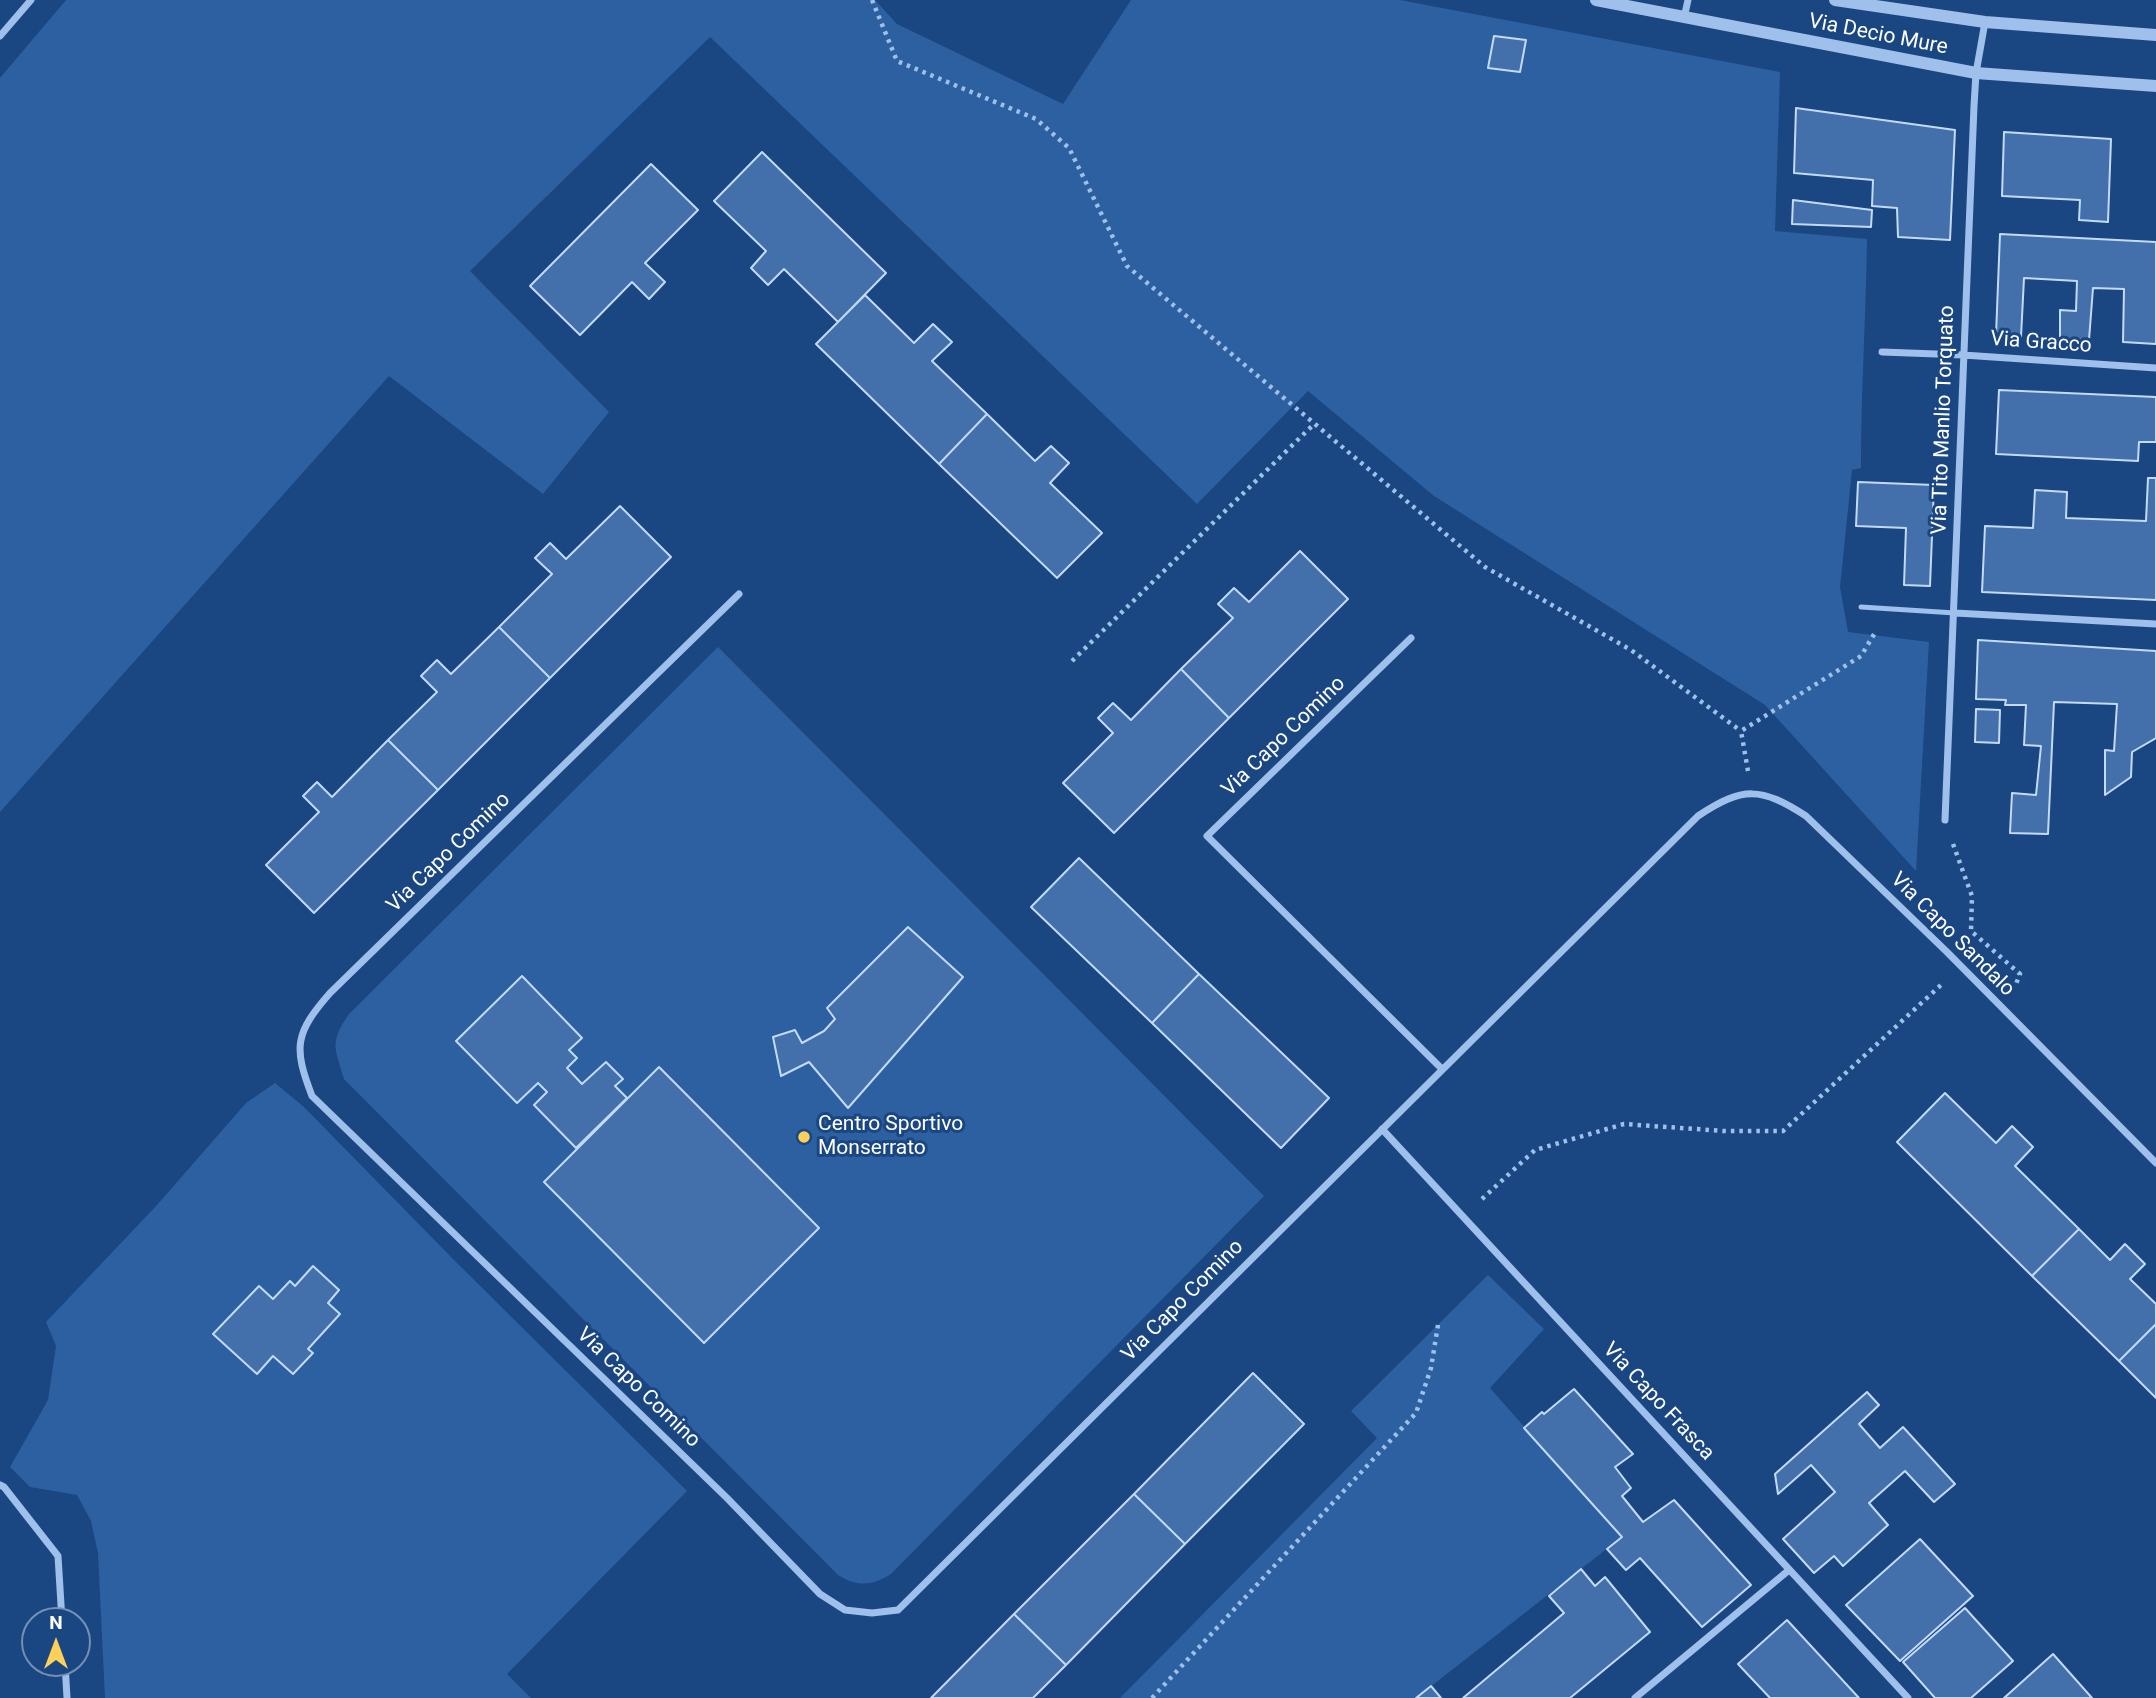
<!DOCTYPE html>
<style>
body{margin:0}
#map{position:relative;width:2156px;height:1698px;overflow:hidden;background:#1a4682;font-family:Roboto,sans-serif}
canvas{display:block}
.north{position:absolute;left:21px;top:1607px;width:70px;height:70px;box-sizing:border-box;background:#1a4682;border:2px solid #7690b4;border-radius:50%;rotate:0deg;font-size:19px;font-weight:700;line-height:28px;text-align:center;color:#fff}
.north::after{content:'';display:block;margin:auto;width:24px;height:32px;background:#fdd05a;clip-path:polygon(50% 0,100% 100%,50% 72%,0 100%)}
</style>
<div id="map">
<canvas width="2156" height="1698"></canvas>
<div class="north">N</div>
</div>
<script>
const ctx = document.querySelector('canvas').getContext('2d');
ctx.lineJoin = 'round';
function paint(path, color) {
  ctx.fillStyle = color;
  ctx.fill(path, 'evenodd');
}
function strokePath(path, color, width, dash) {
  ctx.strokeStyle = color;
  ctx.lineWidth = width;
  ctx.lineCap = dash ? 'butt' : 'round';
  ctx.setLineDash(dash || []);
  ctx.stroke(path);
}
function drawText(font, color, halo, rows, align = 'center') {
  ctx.font = font + ' Roboto,sans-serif';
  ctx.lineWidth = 6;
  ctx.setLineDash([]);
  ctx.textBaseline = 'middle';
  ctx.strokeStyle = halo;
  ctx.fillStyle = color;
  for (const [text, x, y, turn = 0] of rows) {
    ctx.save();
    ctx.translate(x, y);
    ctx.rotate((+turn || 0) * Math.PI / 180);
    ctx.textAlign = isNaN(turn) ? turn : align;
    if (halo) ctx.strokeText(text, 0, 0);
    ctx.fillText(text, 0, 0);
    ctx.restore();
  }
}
const green = new Path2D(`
 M66,0H875L897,24L1063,104L1131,0H1400L1780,72L1775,231L1867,239C1866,316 1861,391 1861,468L1852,470L1840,587L1848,632L1929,642L1916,871L1765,705L1434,496L1308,391L1197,504L710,37L470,271L609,412L543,494L389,376L0,812V78Z
 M718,647L1264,1196L891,1574C872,1586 857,1587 838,1575L344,1079C335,1048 329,1043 349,1014Z
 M275,1083L304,1107L454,1260L687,1491L507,1674L531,1698H105L98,1553L91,1521L77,1495L30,1487L10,1467L48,1400L56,1346L46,1322L157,1205L246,1103Z
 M1488,1275L1544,1329L1490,1388L1622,1537L1416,1698H1120L1377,1438L1351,1411Z`);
const building = new Path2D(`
 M1494,36L1526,40L1520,72L1488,68Z
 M1796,108L1955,130L1950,240L1898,237L1897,208L1872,206L1873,180L1794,173Z
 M2004,132L2111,139L2108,222L2079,220L2080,200L2002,196Z
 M762,152L886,273L838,322L784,269L768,285L751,268L766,251L714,201Z
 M651,164L698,210L645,263L665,282L649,299L632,282L580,335L530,286Z
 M1793,200L1872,210L1871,227L1792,224Z
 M2000,234L2156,242V344L2123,342L2124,289L2093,288L2089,340L2060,339V310L2076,311L2077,281L2024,278L2021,337L1996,335Z
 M865,295L914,343L933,324L952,342L932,361L987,414L939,464L816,344Z
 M1999,390L2156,397V442H2139L2138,461L1996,454Z
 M987,414L1035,461L1051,446L1069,463L1050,483L1102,533L1057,578L939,464Z
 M2148,478H2156V600L1982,592L1985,526L2033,528L2035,490L2067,492L2066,518L2146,521Z
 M1858,482L1934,485L1930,586L1904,585L1906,528L1856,526Z
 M620,506L671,557L550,678L499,627L552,574L535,558L550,543L566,559Z
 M1300,551L1348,599L1229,718L1181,669L1233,618L1218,604L1234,588L1249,602Z
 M499,627L550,678L438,790L388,740L437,692L421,676L437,660L451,674Z
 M1978,640L2156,651V738L2132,752L2131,777L2105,795V750L2114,751L2117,704L2054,702L2048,834L2010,833L2012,793L2036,795L2041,746L2024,745L2026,705H2005L2006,700L1976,699Z
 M1181,669L1229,718L1114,833L1063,783L1113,733L1098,718L1113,703L1131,720Z
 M1976,709L2000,710L1999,743L1975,742Z
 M388,740L438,790L314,913L266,865L319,812L303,796L317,782L332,797Z
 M1079,858L1199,974L1152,1023L1031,907Z
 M908,927L963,977L848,1108L809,1062L781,1076L773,1037L795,1030L802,1043L824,1031L835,1019L827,1008Z
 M1199,974L1329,1098L1281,1148L1152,1023Z
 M522,976L582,1038L569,1050L577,1058L567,1068L582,1084L606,1062L623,1079L615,1086L627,1098L576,1148L534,1105L547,1092L538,1083L517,1103L456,1041Z
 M659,1067L819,1228L704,1343L544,1182Z
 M1945,1093L1996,1143L2012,1126L2033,1147L2015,1166L2079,1229L2032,1276L1897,1142Z
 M2079,1229L2110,1260L2125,1244L2145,1264L2130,1279L2156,1304V1324L2119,1361L2032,1276Z
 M313,1266L339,1290L328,1303L340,1314L308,1349L313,1353L293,1374L273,1356L257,1374L213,1334L259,1286L273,1299L290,1281L295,1286Z
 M2156,1324V1398L2119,1361Z
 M1253,1373L1304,1424L1185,1544L1134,1494Z
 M1574,1389L1633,1454L1615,1467L1631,1488L1622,1496L1643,1522L1674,1500L1751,1585L1702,1627L1640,1558L1626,1570L1625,1569L1607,1549L1622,1537L1524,1428L1542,1412L1544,1414Z
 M1867,1392L1879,1405L1859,1424L1880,1448L1903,1427L1955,1484L1934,1502L1905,1471L1869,1503L1888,1525L1843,1566L1834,1556L1814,1573L1783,1539L1835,1492L1811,1465L1778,1494L1775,1474Z
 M1134,1494L1185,1544L1066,1665L1014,1614Z
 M1920,1539L1973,1596L1900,1661L1846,1605Z
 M1581,1569L1595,1586L1605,1577L1650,1632L1570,1698H1463L1564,1613L1549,1596Z
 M1965,1608L2013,1661L1971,1698H1935L1903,1662Z
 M1014,1614L1066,1665L1033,1698H931Z
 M1787,1620L1859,1698H1770L1738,1664Z
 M2053,1654L2092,1698H2004Z
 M1431,1686L1441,1698H1416Z`);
const path = new Path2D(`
 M872,0L897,61L1036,119L1069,148L1127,266L1485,567L1631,650L1741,731
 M1072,661L1314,424
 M1748,771L1741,731L1861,656L1876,631
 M1953,844L1972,896L1971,931L2020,974L2016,984
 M1482,1199L1535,1150L1624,1124L1724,1131H1783L1942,984
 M1152,1698L1416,1413L1431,1368L1438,1325`);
const service = new Path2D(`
 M1861,607L1955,613`);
const minor = new Path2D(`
 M1684,18L1688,0
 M0,36L31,0
 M1882,352L1963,355L2156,368
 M739,594L330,993C295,1033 293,1047 312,1096L727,1498L820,1594L845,1610L872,1613L898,1610L1698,816C1743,786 1761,787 1806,816L1947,952L2156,1163
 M1955,613L2156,624
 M1411,638L1207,836L1442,1069
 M1945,820L1974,106L1976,73L1985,22
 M1382,1129L1908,1698
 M0,1485L4,1487L58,1556L62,1621
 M65,1663L67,1698
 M1635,1698L1789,1570`);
const tertiary = new Path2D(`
 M1596,0L1976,73L2156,86
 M1835,0L1985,22L2156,35`);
const markers = [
 [804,1137,7,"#fdd05a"]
];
const streetNames = [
 ["Via Decio Mure",1878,35,11],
 ["Via Gracco",2041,343,4],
 ["Via Tito Manlio Torquato",1944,420,-88],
 ["Via Capo Comino",1284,737,-44],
 ["Via Capo Comino",449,853,-44],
 ["Via Capo Sandalo",1952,935,45],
 ["Via Capo Comino",1183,1301,-45],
 ["Via Capo Comino",638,1388,44],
 ["Via Capo Frasca",1658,1402,47]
];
const poiNames = [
 ["Centro Sportivo",818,1125],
 ["Monserrato",818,1149]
];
paint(green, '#2d60a1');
paint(building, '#4370ab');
strokePath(building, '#c3daf8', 2);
strokePath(path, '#9ec0eb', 4.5, [3.5, 5]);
strokePath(service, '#9ec0eb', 5);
strokePath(minor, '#9ec0eb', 7);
strokePath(tertiary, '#9ec0eb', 12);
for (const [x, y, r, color] of markers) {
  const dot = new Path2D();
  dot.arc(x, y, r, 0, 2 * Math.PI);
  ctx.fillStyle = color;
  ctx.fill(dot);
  strokePath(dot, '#1a4682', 2.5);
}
drawText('21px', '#fff', '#1a4682', streetNames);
drawText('21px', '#fff', '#1a4682', poiNames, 'left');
</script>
